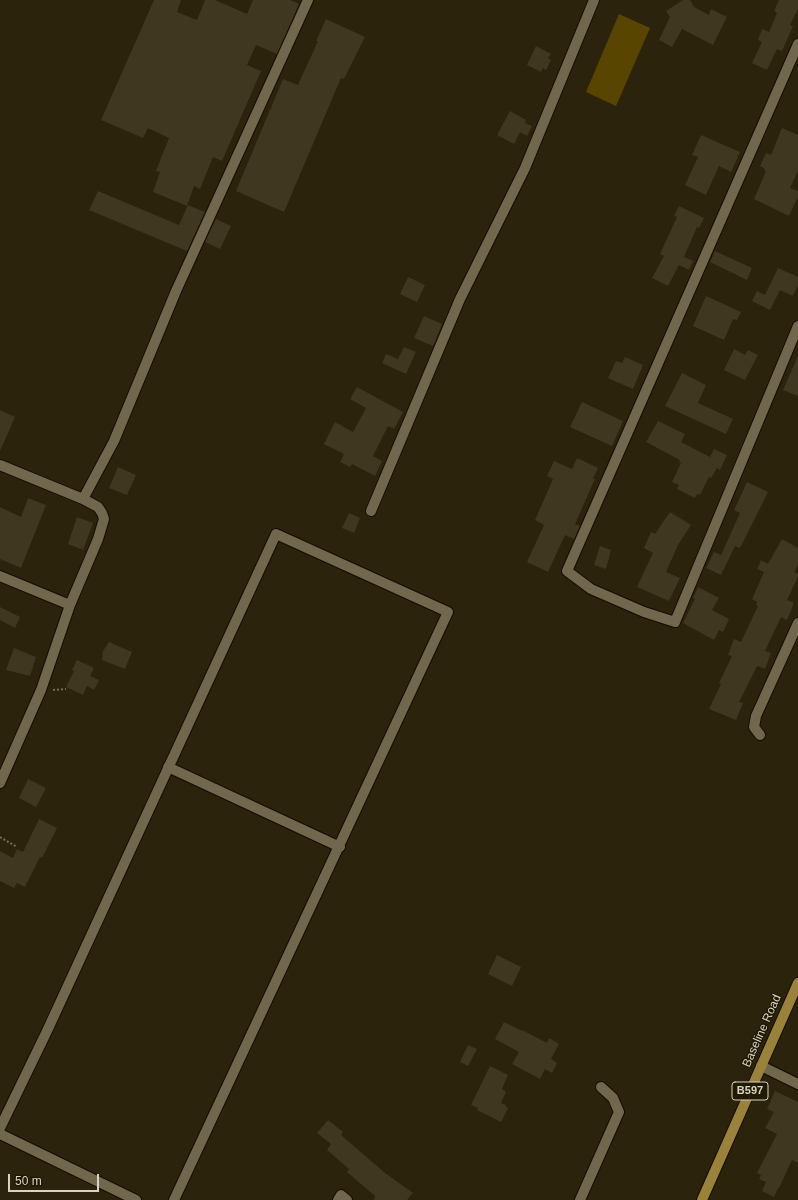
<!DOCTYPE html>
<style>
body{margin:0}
#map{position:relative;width:798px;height:1200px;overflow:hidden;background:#2b230b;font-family:Arial,sans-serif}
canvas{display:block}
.scale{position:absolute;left:8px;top:1174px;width:91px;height:18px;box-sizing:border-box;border:2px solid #d8d3c5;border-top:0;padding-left:5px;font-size:12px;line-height:14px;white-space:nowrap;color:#d8d3c5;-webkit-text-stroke:3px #211a03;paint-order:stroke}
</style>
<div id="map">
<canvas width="798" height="1200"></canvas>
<div class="scale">50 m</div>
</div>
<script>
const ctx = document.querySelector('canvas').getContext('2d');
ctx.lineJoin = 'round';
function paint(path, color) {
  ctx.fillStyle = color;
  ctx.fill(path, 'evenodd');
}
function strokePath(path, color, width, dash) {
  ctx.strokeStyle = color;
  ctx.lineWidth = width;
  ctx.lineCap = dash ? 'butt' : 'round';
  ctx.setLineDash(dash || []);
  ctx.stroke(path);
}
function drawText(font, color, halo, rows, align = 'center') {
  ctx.font = font + ' Arial,sans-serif';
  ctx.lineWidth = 3;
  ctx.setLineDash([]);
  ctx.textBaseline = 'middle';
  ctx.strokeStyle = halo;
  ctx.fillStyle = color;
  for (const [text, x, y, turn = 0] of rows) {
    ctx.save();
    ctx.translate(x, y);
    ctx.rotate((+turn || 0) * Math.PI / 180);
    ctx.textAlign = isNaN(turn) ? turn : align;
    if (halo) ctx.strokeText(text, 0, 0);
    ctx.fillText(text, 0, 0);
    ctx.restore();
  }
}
const water = new Path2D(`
 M619,14L650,28L616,106L586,92Z`);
const building = new Path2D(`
 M154,0H181L177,12L197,20L205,0H215L247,14L253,0H290L299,4L277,54L256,45L247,65L261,71L222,161L213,157L200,189L194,186L187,206L153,192L160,172L156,171L169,138L148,128L143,138L101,120Z
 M683,0H690L694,7L709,15L711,9L727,17L713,45L682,29L672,47L659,40L670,17L666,11Z
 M779,0H798V9L790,25L793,26L782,51L777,49L767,70L752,63L762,42L758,40L762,29L769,32L777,13L774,11Z
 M326,19L365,37L344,79L341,78L284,212L236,191L283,79L298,85L318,41H316Z
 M536,46L551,54L548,58L551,60L546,70L543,68L541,72L527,65Z
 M510,111L526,120L525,123L532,126L527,136L520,132L514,144L497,135Z
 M782,128L798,135V171L790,188L798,191V197L789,216L754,199L766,171H764L765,169L760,166L766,153L771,155Z
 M701,135L740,152L731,172L719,166L706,195L685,185L698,157L692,155Z
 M98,191L179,225L188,205L205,212L187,251L89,210Z
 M679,206L704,218L699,228L697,227L684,257L693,261L689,270L679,265L668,286L652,278L664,256L660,254L677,217L674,216Z
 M216,219L231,226L220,249L205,242Z
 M715,251L752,268L747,280L710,262Z
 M778,268L798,277V285L793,296L780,290L770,310L752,301L757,291L765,295Z
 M408,277L425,285L417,302L400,294Z
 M706,296L741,312L737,320L733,319L724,340L693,326Z
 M424,316L442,324L433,346L414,338Z
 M404,347L416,352L406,374L382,363L386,354L398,359Z
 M734,349L745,355L748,350L758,355L745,380L724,370Z
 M798,356V396L783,390Z
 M625,357L643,365L633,389L608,378L616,361L622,363Z
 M682,373L706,385L698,403L733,419L726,434L665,406Z
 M357,387L403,412L394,429L388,426L373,456L382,461L375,476L352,464L350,467L340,462L344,454L324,444L335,422L353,432L366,408L350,399Z
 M582,402L623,421L612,446L570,427Z
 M0,410L15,417L0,451Z
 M658,421L685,434L681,442L710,457L714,449L727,455L720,470L717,468L711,478L709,477L700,495L697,494L695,498L677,489L679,485L672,482L681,463L679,462L680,460L646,442Z
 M577,458L598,468L593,479H595L575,524L580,526L574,539L565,535L548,572L527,562L544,525L535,520L553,479L547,476L554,461L572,469Z
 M118,467L136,475L127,495L109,488Z
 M747,482L768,492L740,548L735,546L721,575L706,568L714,552L721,555L740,513L734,510Z
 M28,498L46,505L21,568L0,559V507L21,517Z
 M670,512L691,525L678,545L666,572L680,578L669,601L637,587L653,553L644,548L651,532L655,534Z
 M349,513L360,518L354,533L342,528Z
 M77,517L93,523L83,550L68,544Z
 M782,539L798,548V565L794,572L798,574V577L787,600L794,603L787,620L781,617L765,651L771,653L765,669L757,666L739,702L743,703L736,720L709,709L721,684L719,683L732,656L728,655L734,639L741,642L758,606L756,605L757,602L752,599L764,572L757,569L761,560L768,564Z
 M600,546L611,550L606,569L594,565Z
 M698,587L719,598L712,610L729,619L723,632L719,630L714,640L683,623L695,599L693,598Z
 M0,607L20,617L15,628L0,620Z
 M109,642L132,652L125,669L102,660L103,651Z
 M14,648L36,657L30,676L6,670Z
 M77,660L94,668L90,676L99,680L94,690L87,686L83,695L66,687L74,671L72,670Z
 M28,779L46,788L36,807L19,798Z
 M39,819L57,828L42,858L40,857L25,887L17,883L14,888L0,881V851L13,858L17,849L23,852Z
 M497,955L521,967L512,986L488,974Z
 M504,1022L522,1031V1030L547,1043L549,1038L559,1044L551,1059L557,1063L552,1073L545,1069L540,1079L512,1064L519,1052L495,1039Z
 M468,1045L477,1049L468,1066L460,1062Z
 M490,1066L508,1075L502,1089L506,1092L501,1103L506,1105V1107L508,1108L501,1122L477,1110L478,1108L471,1105Z
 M775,1091L798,1102V1163L792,1160L779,1188H778L774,1197L762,1191L766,1182L759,1179L761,1175L757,1173L777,1134L765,1128L774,1112L767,1109Z
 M328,1120L343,1132L341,1135L385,1173L413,1193L407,1200H374L375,1196L347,1172L349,1169L327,1150L331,1144L317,1133Z`);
const path = new Path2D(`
 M53,690L66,689
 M0,837L17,847`);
const minor = new Path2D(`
 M798,44L567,571L591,589L644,612L675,622L798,326
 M0,465L83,499L98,507L102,513L104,519L98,539L70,605L41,690L0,783
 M83,499L114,441L176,291L308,0
 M371,511L460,299L525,168L594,0
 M0,576L70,605
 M760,735L754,727L756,716L798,623
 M168,767L340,847
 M761,1066L798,1084
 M0,1128L47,1031L276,534L448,612L174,1200
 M0,1134L136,1200
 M338,1200L341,1195L347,1200
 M580,1200L619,1112L613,1098L601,1087`);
const major = new Path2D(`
 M702,1200L798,983`);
const shields = [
 [750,1091,36]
];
const shieldNames = [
 ["B597",750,1091]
];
const streetNames = [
 ["Baseline Road",762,1031,-66]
];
paint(water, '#574500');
paint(building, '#3f371f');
strokePath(minor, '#140c00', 12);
strokePath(major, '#140c00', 12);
strokePath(path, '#756e5a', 2, [2, 2]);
strokePath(minor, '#70674d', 10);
strokePath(major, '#9a8339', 10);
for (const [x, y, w] of shields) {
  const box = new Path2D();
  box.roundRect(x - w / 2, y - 9, w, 18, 3);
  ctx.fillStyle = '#211a03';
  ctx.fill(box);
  strokePath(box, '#d8d3c5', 1);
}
drawText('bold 11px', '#d8d3c5', null, shieldNames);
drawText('12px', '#d8d3c5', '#211a03', streetNames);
</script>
